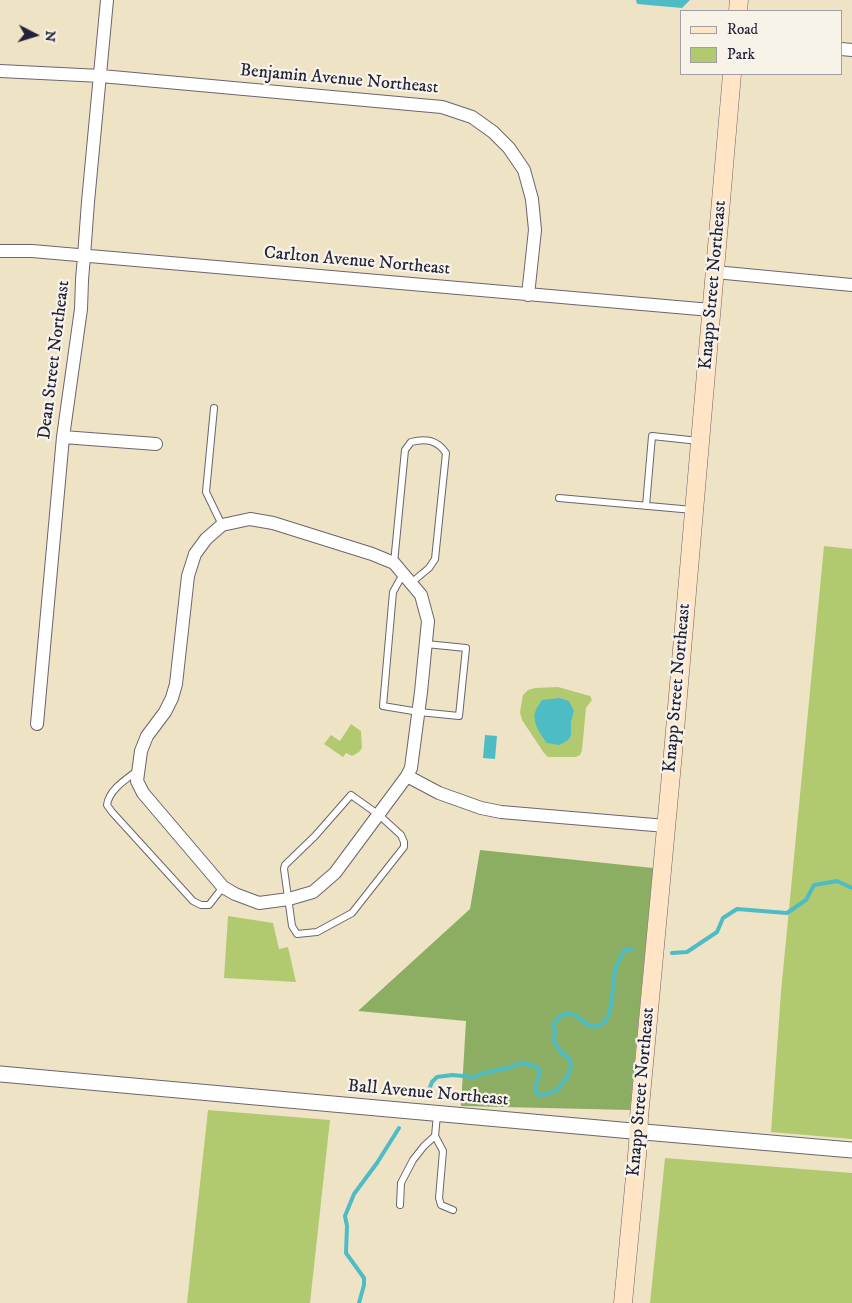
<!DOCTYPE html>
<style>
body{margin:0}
#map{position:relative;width:852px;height:1303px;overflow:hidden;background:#efe3c6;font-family:"IM FELL DW Pica",serif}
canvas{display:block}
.legend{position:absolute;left:680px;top:10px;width:162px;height:65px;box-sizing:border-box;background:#f7f3e8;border:1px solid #a29fa3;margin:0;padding:6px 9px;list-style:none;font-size:15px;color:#22223b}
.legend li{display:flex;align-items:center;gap:10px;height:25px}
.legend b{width:25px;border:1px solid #a29fa3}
.north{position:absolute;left:10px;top:10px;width:50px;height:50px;-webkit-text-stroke:4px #f7f3e8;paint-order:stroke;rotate:95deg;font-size:14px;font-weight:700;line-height:20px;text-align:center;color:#22223b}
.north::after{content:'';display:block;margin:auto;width:18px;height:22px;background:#22223b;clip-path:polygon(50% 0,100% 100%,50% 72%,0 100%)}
</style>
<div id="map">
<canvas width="852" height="1303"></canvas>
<ul class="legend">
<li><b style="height:6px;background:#ffe4c6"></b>Road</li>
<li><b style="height:14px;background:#b1ca70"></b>Park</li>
</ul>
<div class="north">N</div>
</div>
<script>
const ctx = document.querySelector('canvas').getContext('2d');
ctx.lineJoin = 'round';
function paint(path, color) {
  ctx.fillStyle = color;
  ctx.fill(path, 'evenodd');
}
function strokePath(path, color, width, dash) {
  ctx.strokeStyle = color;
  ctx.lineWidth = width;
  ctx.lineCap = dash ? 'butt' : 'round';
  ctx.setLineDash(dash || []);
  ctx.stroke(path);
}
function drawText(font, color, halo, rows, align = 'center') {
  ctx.font = font + ' "IM FELL DW Pica",serif';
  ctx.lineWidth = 4.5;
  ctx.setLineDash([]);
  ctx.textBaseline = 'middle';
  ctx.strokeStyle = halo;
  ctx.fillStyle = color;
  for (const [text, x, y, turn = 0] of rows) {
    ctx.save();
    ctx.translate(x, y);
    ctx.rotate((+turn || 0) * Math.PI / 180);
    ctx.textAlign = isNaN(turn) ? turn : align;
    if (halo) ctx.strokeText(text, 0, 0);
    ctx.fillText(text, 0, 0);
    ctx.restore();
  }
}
const green = new Path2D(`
 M824,546L852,549V1139L771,1132L781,992Z
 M558,687L590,696L592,700L586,708L582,750L580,755L576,757H548L544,753L522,720L520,712L523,695L528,690L535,688ZM574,711L571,721V736L534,719Z
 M351,724L361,731L362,748L359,752L352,756L346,753L343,757L324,744L331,735L340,741Z
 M228,916L273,923L279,949L288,947L296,982L224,978Z
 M208,1110L330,1120L310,1303H187Z
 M665,1158L852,1173V1303H650Z`);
const forest = new Path2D(`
 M480,850L653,868L630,1110L461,1106L466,1021L358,1011L470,909Z`);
const water = new Path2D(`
 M636,0H690L682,8L637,4Z
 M560,698L569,701L574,711L571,722V736L567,741L559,745L547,743C540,734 531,721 536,710C537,707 540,703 542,700Z
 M485,735L497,736L495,759L483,758Z`);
const stream = new Path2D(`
 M672,953L687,952L717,932L723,918L737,909L787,913L806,900L814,885L837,881L852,888
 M429,1090L432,1082L437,1077L452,1075L474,1077L484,1073L508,1068L521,1063L531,1065L539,1069C540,1079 536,1082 535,1091L538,1095C542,1095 548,1094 553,1092C561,1088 574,1070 570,1061C569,1058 564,1055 562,1053C559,1049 555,1045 554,1040C554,1037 555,1035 555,1032C554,1027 553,1031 554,1025C556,1017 566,1011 575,1015C583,1019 589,1032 602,1024C615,1016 611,982 616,967C618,961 622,955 625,950H632
 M359,1303L364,1285V1278L346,1253L347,1226L345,1216L354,1194L377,1163L399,1128`);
const service = new Path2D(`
 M214,408L206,492L222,525
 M559,498L693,510
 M646,506L652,436L699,441
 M394,563L405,450L411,442C426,438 437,440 446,453L435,559L429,568L411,583
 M403,574L393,592L383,706L419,712L459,716L466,648L426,644
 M137,771C125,780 109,790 107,805L112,812L193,901L201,905H209L223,887
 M351,795L379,815L401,835L404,842V847L352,913L317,932L297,934L292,926L284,869L285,865L315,836Z
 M437,1115L435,1136L443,1151L439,1198L441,1205L453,1210
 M400,1205L401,1183L413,1160L424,1146L435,1136`);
const minor = new Path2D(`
 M841,49L852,50
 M0,71L101,76L442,107L472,117L493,132L509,148L524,170L532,199L535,230L528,295
 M0,251H32L711,310
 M715,272L852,285
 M63,437L156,444
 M250,519L273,523L372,554L394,563L421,595L428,621L421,692L411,768L407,776L335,873L313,892L289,899L259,903L235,894L223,887L143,793L137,781L141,751L147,736L165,712L172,698L176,684L188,576L195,554L206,539L222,525Z
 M37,724L63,437L81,309L82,280L84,256L88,202L107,0
 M407,776L439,793L481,808L501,812L666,826`);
const tertiary = new Path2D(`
 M0,1074L621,1130L852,1150`);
const secondary = new Path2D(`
 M738,11L739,0
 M623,1303L638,1145L639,1117L673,753L732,74`);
const streetNames = [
 ["Benjamin Avenue Northeast",339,80,5],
 ["Carlton Avenue Northeast",357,262,5],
 ["Knapp Street Northeast",714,285,-85],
 ["Dean Street Northeast",55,360,-83],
 ["Knapp Street Northeast",678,688,-85],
 ["Knapp Street Northeast",642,1092,-85],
 ["Ball Avenue Northeast",428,1094,5]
];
paint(green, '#b1ca70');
paint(forest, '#8cae62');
paint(water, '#4ebcc5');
strokePath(stream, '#4ebcc5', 4);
strokePath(service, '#6a666c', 8);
strokePath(minor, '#6a666c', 14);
strokePath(tertiary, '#6a666c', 17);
strokePath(secondary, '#6a666c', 19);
strokePath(service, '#fff', 6);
strokePath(minor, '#fff', 12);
strokePath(tertiary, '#fff', 15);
strokePath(secondary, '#ffe4c6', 18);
drawText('18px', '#22223b', '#f7f3e8', streetNames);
</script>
